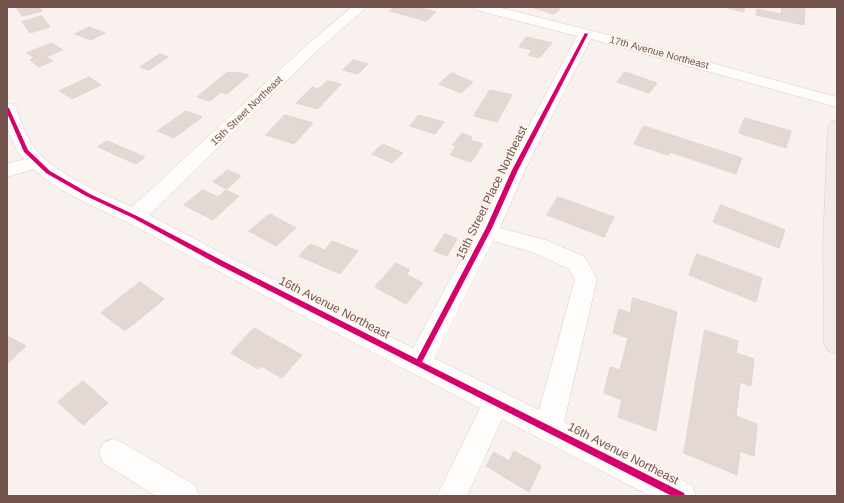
<!DOCTYPE html>
<style>
body{margin:0}
#map{position:relative;width:844px;height:503px;overflow:hidden;background:#f8f1ed;font-family:Helvetica,sans-serif}
canvas{display:block}
.frame{position:absolute;inset:0;border:8px solid #75534d;pointer-events:none}
</style>
<div id="map">
<canvas width="844" height="503"></canvas>
<div class="frame"></div>
</div>
<script>
const ctx = document.querySelector('canvas').getContext('2d');
ctx.lineJoin = 'round';
function paint(path, color) {
  ctx.fillStyle = color;
  ctx.fill(path, 'evenodd');
}
function strokePath(path, color, width, dash) {
  ctx.strokeStyle = color;
  ctx.lineWidth = width;
  ctx.lineCap = dash ? 'butt' : 'round';
  ctx.setLineDash(dash || []);
  ctx.stroke(path);
}
function drawText(font, color, halo, rows, align = 'center') {
  ctx.font = font + ' Helvetica,sans-serif';
  ctx.lineWidth = 3;
  ctx.setLineDash([]);
  ctx.textBaseline = 'middle';
  ctx.strokeStyle = halo;
  ctx.fillStyle = color;
  for (const [text, x, y, turn = 0] of rows) {
    ctx.save();
    ctx.translate(x, y);
    ctx.rotate((+turn || 0) * Math.PI / 180);
    ctx.textAlign = isNaN(turn) ? turn : align;
    if (halo) ctx.strokeText(text, 0, 0);
    ctx.fillText(text, 0, 0);
    ctx.restore();
  }
}
const building = new Path2D(`
 M16,7H39L42,11L23,16Z
 M395,7H417L436,12L426,21L390,11Z
 M532,7H553L560,9L554,14Z
 M729,7H745L744,12L728,8Z
 M782,7L805,8L804,25L756,15L757,9L781,14Z
 M42,16L50,27L30,33L22,22Z
 M89,27L105,33L91,40L75,34Z
 M527,37L552,43L539,58L528,55L532,50L519,47Z
 M52,43L63,50L46,57L53,61L39,67L30,60L34,58L27,53Z
 M160,54L168,57L149,70L140,67Z
 M353,60L368,64L358,74L343,70Z
 M228,72L235,73L237,72L249,75L227,94L221,92L210,101L197,97Z
 M625,72L657,83L649,93L617,82Z
 M452,73L473,82L461,93L439,84Z
 M89,77L101,85L72,99L60,91Z
 M327,81L341,84L318,109L296,103L312,87L318,89Z
 M490,90L512,95L497,122L474,116Z
 M186,111L202,117L174,138L158,131Z
 M285,115L313,123L294,144L266,135Z
 M419,115L444,122L435,134L410,126Z
 M745,118L791,131L786,148L739,133Z
 M644,126L742,158L736,174L670,152L668,155L634,144Z
 M462,133L472,137L470,140L483,144L471,162L450,155L456,146L453,145Z
 M107,141L145,157L136,164L98,147Z
 M383,144L403,153L392,163L372,154Z
 M228,170L241,176L227,189L213,182Z
 M203,190L218,197L226,190L239,196L213,220L184,205Z
 M558,197L614,217L604,237L547,215Z
 M721,205L785,230L779,248L713,222Z
 M270,214L296,228L276,246L249,231Z
 M445,234L457,239L447,256L434,251Z
 M332,241L358,251L340,274L299,256L310,244L325,250Z
 M697,254L762,278L756,302L689,275Z
 M396,263L410,270L406,274L423,283L406,304L375,287Z
 M140,282L164,299L125,331L101,313Z
 M633,298L677,312L656,431L618,417L622,400L604,393L610,367L620,370L628,338L613,333L619,309L630,313Z
 M254,328L302,355L282,378L261,366L258,369L231,353Z
 M705,330L738,341L736,353L754,359L751,386L740,382L736,416L757,424L754,456L740,451L737,475L684,453Z
 M7,336L26,346L7,364Z
 M83,381L108,403L83,425L58,402Z
 M514,451L541,466L529,492L486,466L494,452L509,461Z`);
const minor = new Path2D(`
 M352,7H367L319,49L149,215L229,257L413,348L478,228L505,170L577,36L476,10L474,7H498L608,35L837,97V107L591,39L525,170L500,228L546,240L585,257L597,279L564,422L692,485L696,496H650L502,419L467,496H437L480,408C367,349 253,291 142,230C109,212 60,195 34,169L7,177V164L24,159L17,151L7,128V103L13,104L16,108C21,121 26,135 34,147C49,171 106,195 132,207L309,43ZM493,241L532,252L569,269L575,279L539,410L434,358Z
 M113,439L123,443L195,485L199,496H156L103,463L99,453L103,443Z`);
const major = new Path2D(`
 M837,121V354L828,351L824,343L823,242L828,126L831,122Z`);
const cycleway = new Path2D(`
 M585,33L588,34L518,170L492,228L422,362L684,493L685,496H672L219,265L133,218L86,196L46,173L24,152L7,113V107L9,108L28,150L50,171L90,194L137,216L223,261L417,359L486,228L512,170Z`);
const farStreetnames = [
 ["17th Avenue Northeast",659,53,15],
 ["15th Street Northeast",247,111,-44]
];
const streetNames = [
 ["15th Street Place Northeast",492,193,-64],
 ["16th Avenue Northeast",334,308,27],
 ["16th Avenue Northeast",623,454,27]
];
paint(building, '#e4d8d5');
strokePath(building, '#e1d3cf', 1);
strokePath(minor, '#d6ccca', 1);
strokePath(major, '#d9cecb', 1);
paint(minor, '#fefdfc');
paint(major, '#f2ebe6');
paint(cycleway, '#d6006c');
drawText('10px', '#75534d', '#fef5ef', farStreetnames);
drawText('12px', '#75534d', '#fef5ef', streetNames);
</script>
